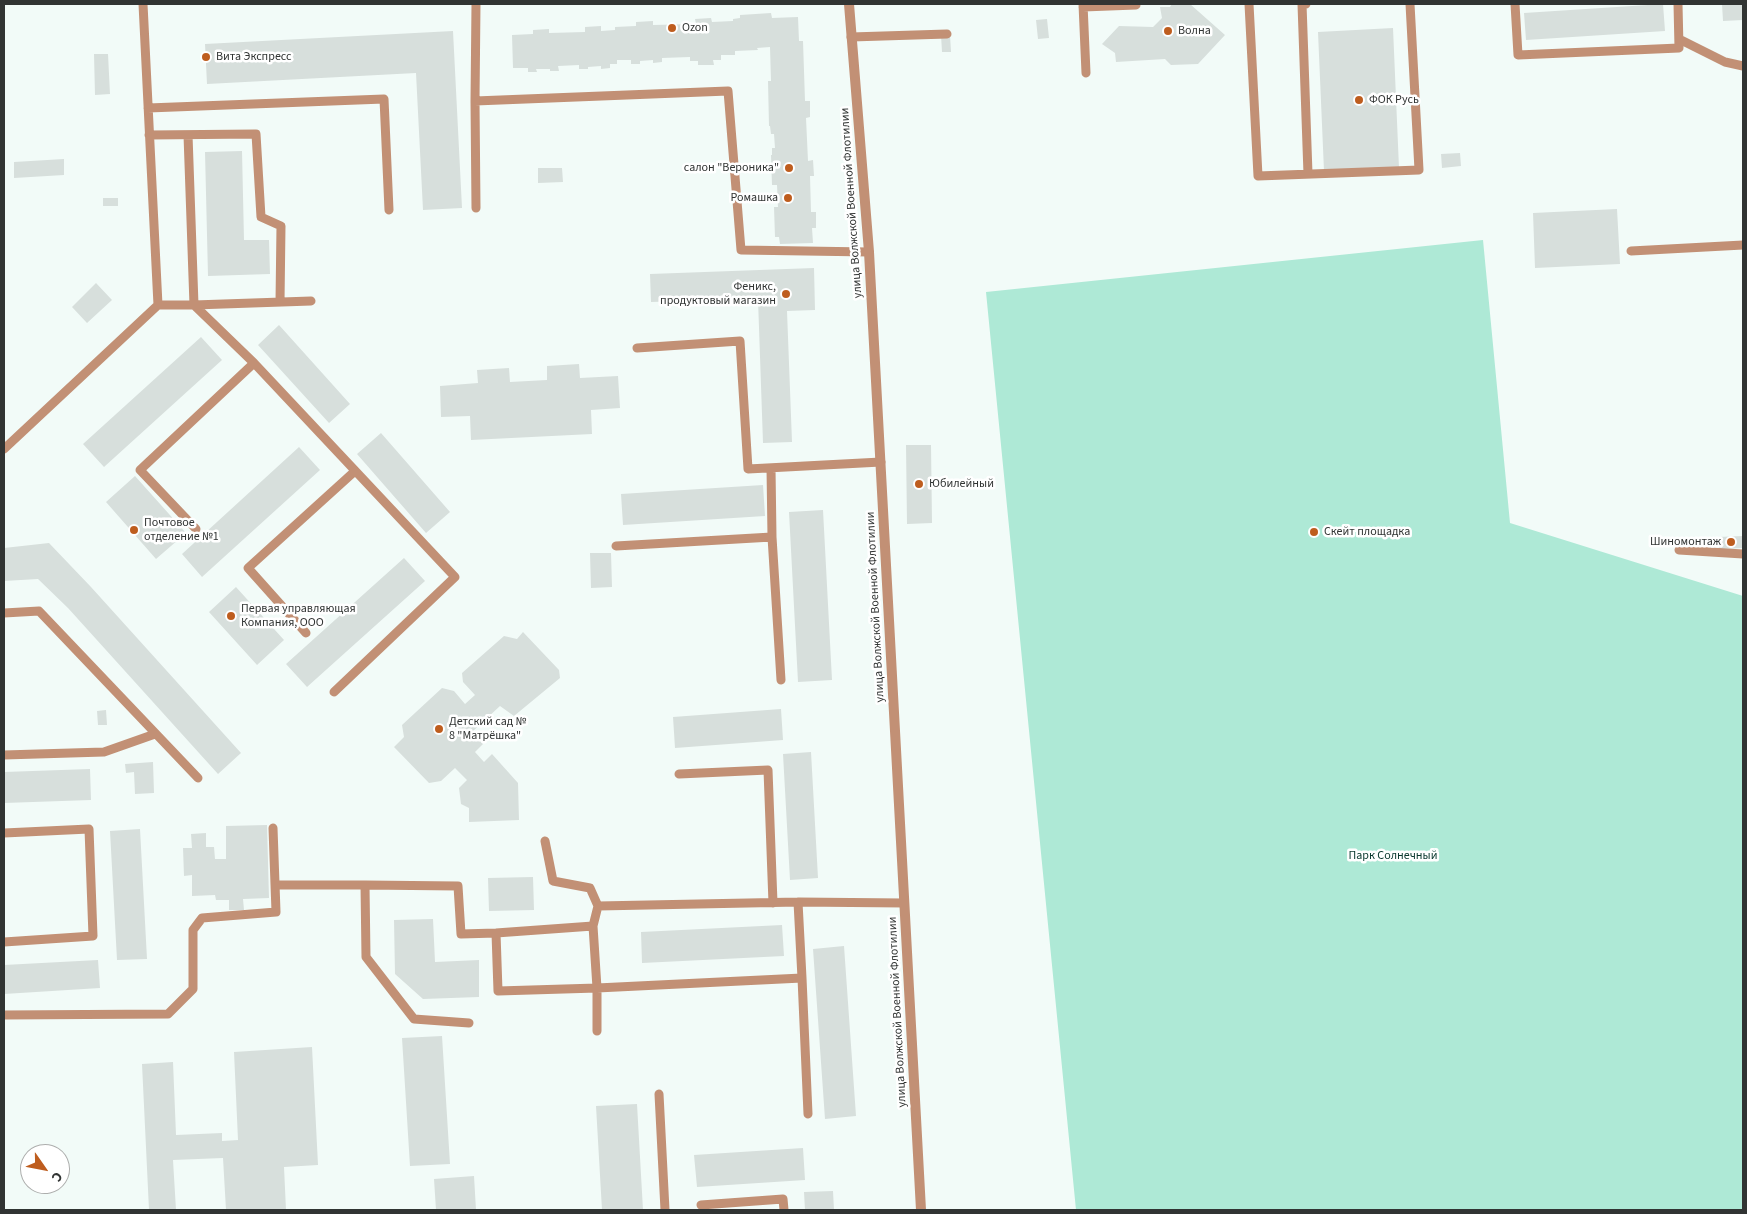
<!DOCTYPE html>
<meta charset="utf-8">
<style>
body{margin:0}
#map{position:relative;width:1747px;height:1214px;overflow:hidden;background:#f2fbf8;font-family:"Source Sans 3",sans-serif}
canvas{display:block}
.frame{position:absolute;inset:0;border:5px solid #313433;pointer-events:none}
.north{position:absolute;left:20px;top:1144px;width:50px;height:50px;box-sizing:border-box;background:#fff;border:1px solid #adaead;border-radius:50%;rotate:123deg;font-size:14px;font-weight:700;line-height:20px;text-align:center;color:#313433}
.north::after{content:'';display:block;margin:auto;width:18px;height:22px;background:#be5d1e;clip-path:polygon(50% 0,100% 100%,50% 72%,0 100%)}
</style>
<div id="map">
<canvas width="1747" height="1214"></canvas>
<div class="frame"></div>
<div class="north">С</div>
</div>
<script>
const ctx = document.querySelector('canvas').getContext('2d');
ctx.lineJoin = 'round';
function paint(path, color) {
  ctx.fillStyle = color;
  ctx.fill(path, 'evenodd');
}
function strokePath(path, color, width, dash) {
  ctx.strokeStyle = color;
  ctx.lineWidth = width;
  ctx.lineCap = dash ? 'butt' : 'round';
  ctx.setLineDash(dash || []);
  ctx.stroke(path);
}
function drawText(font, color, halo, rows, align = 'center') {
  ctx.font = font + ' "Source Sans 3",sans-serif';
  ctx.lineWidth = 5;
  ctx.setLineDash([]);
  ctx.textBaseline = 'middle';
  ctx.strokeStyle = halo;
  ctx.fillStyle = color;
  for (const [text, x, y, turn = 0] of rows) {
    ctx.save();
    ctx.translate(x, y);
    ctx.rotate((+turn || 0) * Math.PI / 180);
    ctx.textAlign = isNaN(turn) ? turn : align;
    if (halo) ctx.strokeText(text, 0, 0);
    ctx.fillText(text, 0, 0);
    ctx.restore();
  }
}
const green = new Path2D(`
 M1483,240L1510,523L1743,596V1210H1076L986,292Z`);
const building = new Path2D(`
 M1172,4H1190L1225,35L1198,64L1171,65L1165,59L1116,62L1115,53L1102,44L1119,26L1153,27L1162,18L1160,7H1170Z
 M1663,4L1665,31L1526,40L1524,13Z
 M1722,4H1743V20L1723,21Z
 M771,13L772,18L798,17L799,41H803L805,101H810V117L806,118L808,161L813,160L814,176H810L811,212H816V228H812L813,243L780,244L779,237H775L774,207H778L777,185H772L771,155H772V148H775L774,134H771L770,126H769L768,81H771L770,47L757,48L758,50L735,51V55H721V60H713L714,65H698V61H690V57L662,58V62L653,63V60L640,61V64H631V60H617V64H610V68L601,69V66L588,67V69H579V65L558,66L559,71H550V69H536L537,72H528V68H513L512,35L533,34V30L549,29V33L585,32V27L601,26V31L615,30V27L636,26V22L653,21V25L696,24L695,19L711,18L712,22L733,21V19L740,18V15Z
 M1047,19L1049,38L1038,39L1036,20Z
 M1393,28L1399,168L1324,171L1318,32Z
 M453,31L462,208L423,210L416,73L207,84L205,44Z
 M941,35H950L951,52H942Z
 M94,54H108L110,94L95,95Z
 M242,151L244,240H269L270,274L208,276L205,152Z
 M1460,153L1461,166L1442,168L1441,154Z
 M64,159V175L14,178V162Z
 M538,168H562L563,182L538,183Z
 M103,198H118V206H103Z
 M1617,209L1620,264L1535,268L1533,213Z
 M814,268L815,310L787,311L792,442L763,443L758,299L651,302L650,274Z
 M96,283L112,300L87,323L72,307Z
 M279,325L350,404L329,423L258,345Z
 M201,337L222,360L104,467L83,444Z
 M579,364L580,378L618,376L620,408L591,410L592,434L471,440L470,416L441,417L440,386L478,383L477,370L509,368L510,382L547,380V366Z
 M381,433L450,512L426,533L357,454Z
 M906,445H931L932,523L907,524Z
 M299,447L320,470L202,577L182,554Z
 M135,476L186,533L156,559L106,502Z
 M763,485L765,516L623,525L621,494Z
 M823,510L832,680L798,682L789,512Z
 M1743,536V548L1719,549L1718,537Z
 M49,543L91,587L241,753L218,774L68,608L38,579L4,581V548Z
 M590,553H611L612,587L591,588Z
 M404,558L425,581L307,687L286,664Z
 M236,587L284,640L257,665L209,612Z
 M523,632L559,670L560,678L514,716L500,706L472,732L483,744L475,752L484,762L492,754L518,783L519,820L469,822V808L461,804L459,788L467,780L455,768L441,781L429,783L394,747L404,737L402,725L442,688L454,691L465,704L475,695L463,682L462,673L504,636L517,639Z
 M781,709L783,740L675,748L673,717Z
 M106,710L107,725H98L97,711Z
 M811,752L818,878L790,880L783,754Z
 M153,762L154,793L135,794L134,772L126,773L125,764Z
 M90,769L91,800L4,803V772Z
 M267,825L269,898L243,899L244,910H229V900H216L215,895L192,896V875L184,876L183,848H192L191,834L206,833V847H214L215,859H226V826Z
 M140,829L147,959L117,960L110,831Z
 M533,877L534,910L489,911L488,878Z
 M433,919L435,962L479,960V997L423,999L395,974L394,920Z
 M782,925L784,956L642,963L641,932Z
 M844,946L856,1116L825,1119L813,949Z
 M98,960L100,988L4,994V965Z
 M442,1036L450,1164L410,1166L402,1038Z
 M312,1047L318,1165L284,1167L286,1210H226L223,1158L173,1160L176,1210H149L142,1064L173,1062L176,1135L222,1133V1141L238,1140L234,1052Z
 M637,1104L643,1210H602L596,1106Z
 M803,1148L805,1180L697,1187L694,1155Z
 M474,1176L476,1210H436L434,1179Z
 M833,1191L834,1210H805L804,1192Z`);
const service = new Path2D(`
 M143,4L158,305H194L254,363L455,577L334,692
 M476,4L475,101L728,91L741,250L869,252
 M1083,4L1086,73
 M1249,4L1258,176L1419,170L1410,4
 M1306,4H1302L1308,174
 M1515,4L1518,55L1679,48L1678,4
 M1083,7L1136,5
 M851,37L947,34
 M1679,39L1725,62L1743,66
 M475,101L476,208
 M148,108L384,99L389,210
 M149,135L256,134L261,217L281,226L280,302
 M188,135L194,305L311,301
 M1631,251L1743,245
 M637,348L740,341L748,469L881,462
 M4,449L158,305
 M771,468L772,537L781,680
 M196,529L140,470L254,363
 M616,546L772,537
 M1679,550L1743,554
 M4,613L39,611L198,778
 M306,633L248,568L355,471
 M4,755L104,752L155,734
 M679,774L768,770L773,903
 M4,833L89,829L93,936L4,942
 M545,841L553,881L590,888L598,906
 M275,885H365
 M798,902L802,978
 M496,933L498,991L597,988V1031
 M4,1015L168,1014L193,989V930L202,918L276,912L273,828
 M469,1023L414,1019L366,957L365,885L458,886L461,934L496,933L593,926
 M659,1094L665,1210
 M808,1114L802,978L597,988L593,926L598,906L798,902L904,903
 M701,1205L783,1199L784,1210`);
const tertiary = new Path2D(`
 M849,4L869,252L921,1210`);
const markers = [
 [672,28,5,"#be5d1e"],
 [1168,31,5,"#be5d1e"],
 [206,57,5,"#be5d1e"],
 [1359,100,5,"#be5d1e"],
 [789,168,5,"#be5d1e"],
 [788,198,5,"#be5d1e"],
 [786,294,5,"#be5d1e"],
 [919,484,5,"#be5d1e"],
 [134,530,5,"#be5d1e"],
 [1314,532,5,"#be5d1e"],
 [1731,542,5,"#be5d1e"],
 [231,616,5,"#be5d1e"],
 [439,729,5,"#be5d1e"]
];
const poiNames = [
 ["Ozon",682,28],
 ["Волна",1178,31],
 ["Вита Экспресс",216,57],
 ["ФОК Русь",1369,100],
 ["салон \"Вероника\"",779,168,"right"],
 ["Ромашка",778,198,"right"],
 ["Феникс,",776,287,"right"],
 ["продуктовый магазин",776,301,"right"],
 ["Юбилейный",929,484],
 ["Почтовое",144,523],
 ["отделение №1",144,537],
 ["Скейт площадка",1324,532],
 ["Шиномонтаж",1721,542,"right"],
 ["Первая управляющая",241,609],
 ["Компания, ООО",241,623],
 ["Детский сад №",449,722],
 ["8 \"Матрёшка\"",449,736]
];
const streetNames = [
 ["улица Волжской Военной Флотилии",852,203,-94],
 ["улица Волжской Военной Флотилии",876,607,-93],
 ["улица Волжской Военной Флотилии",898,1012,-93]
];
const parkNames = [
 ["Парк Солнечный",1393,856]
];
paint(green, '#aee9d6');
paint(building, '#d7dfdc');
strokePath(service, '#c29075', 9);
strokePath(tertiary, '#c29075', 10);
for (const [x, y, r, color] of markers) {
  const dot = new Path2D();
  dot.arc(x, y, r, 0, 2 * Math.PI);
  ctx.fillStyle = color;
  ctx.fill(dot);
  strokePath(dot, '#fff', 2);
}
drawText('12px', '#313433', '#fff', poiNames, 'left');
drawText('12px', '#313433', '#fff', streetNames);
drawText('12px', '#08372d', '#fff', parkNames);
</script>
